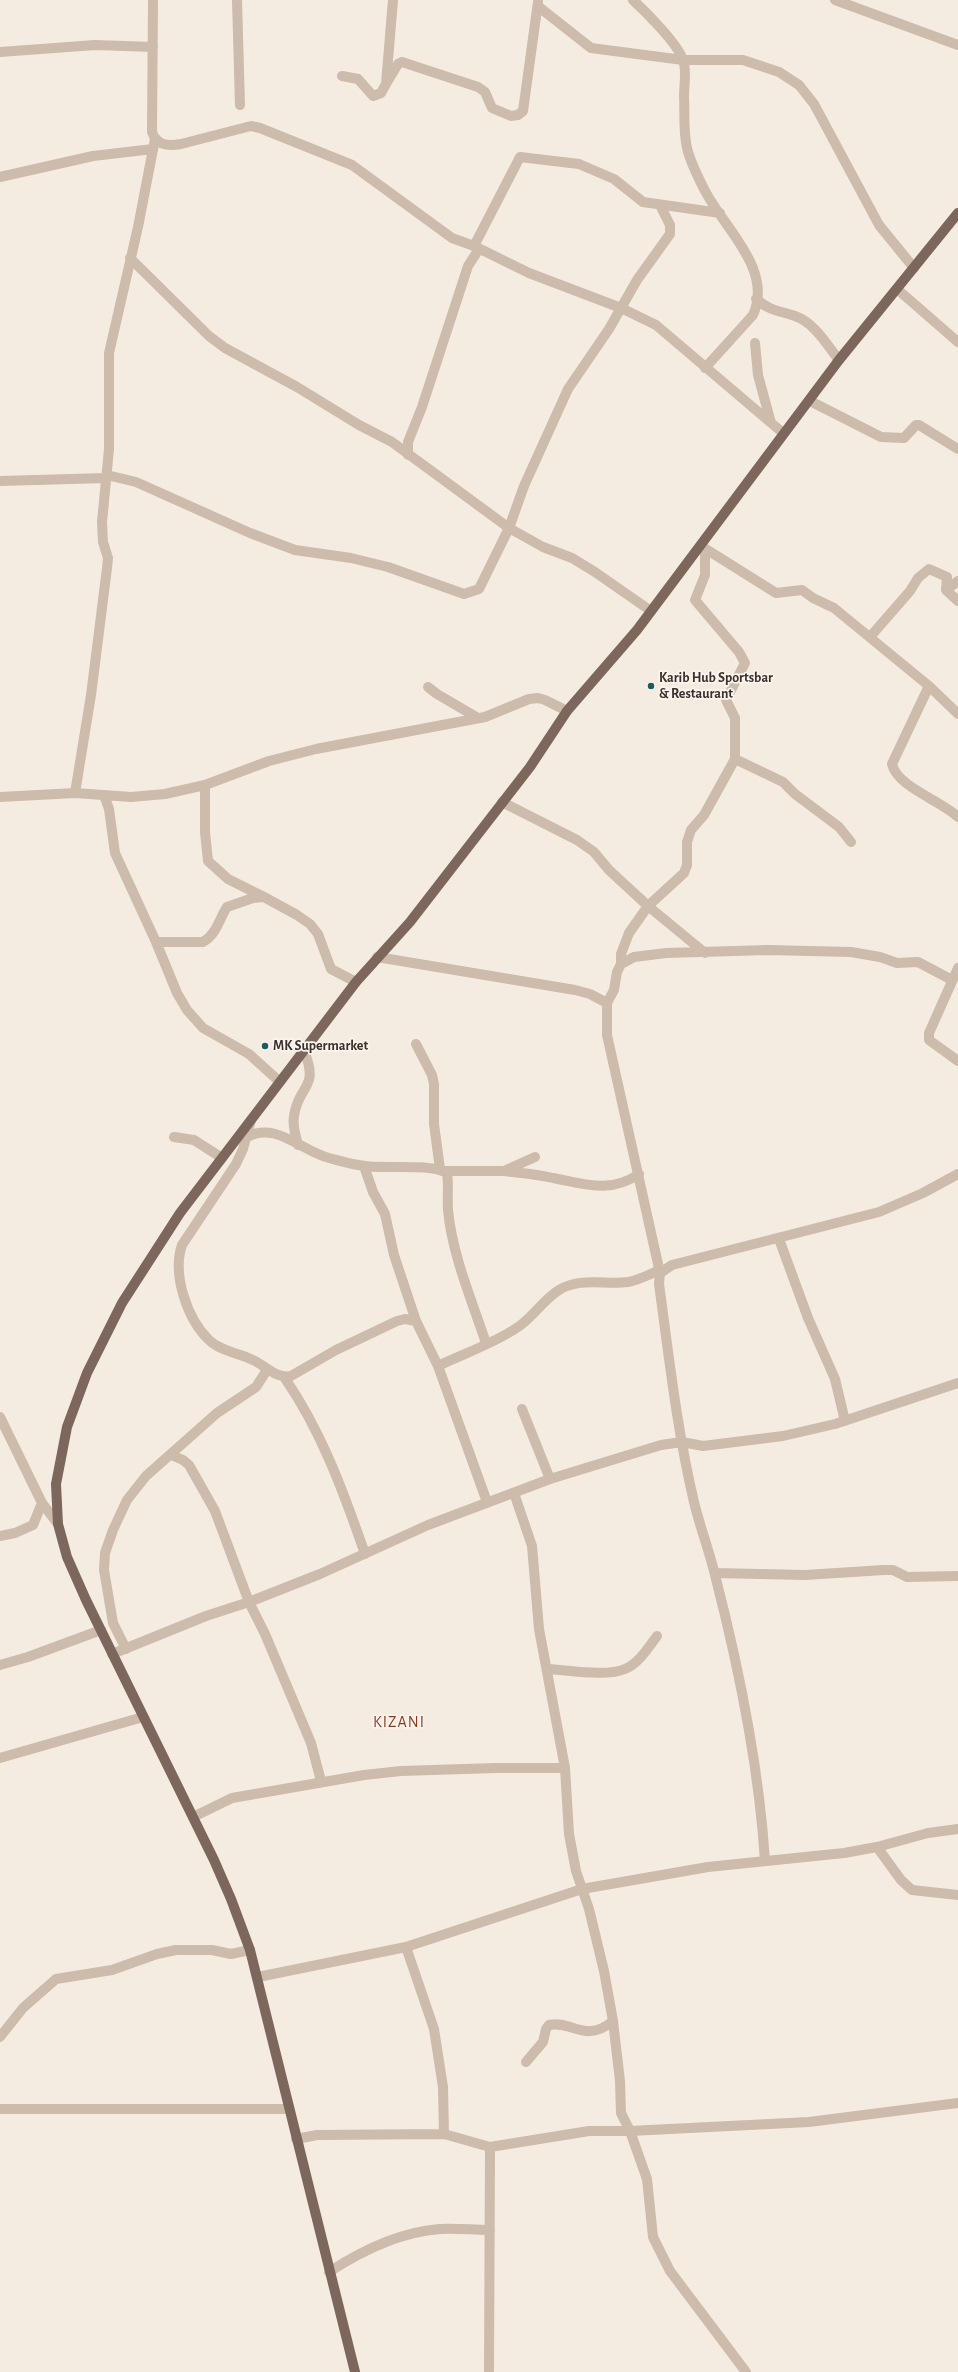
<!DOCTYPE html>
<style>
body{margin:0}
canvas{display:block;background:#f4ebe1}
</style>
<canvas width="958" height="2372"></canvas>
<script>
const ctx = document.querySelector('canvas').getContext('2d');
ctx.lineJoin = 'round';
function strokePath(path, color, width, dash) {
  ctx.strokeStyle = color;
  ctx.lineWidth = width;
  ctx.lineCap = dash ? 'butt' : 'round';
  ctx.setLineDash(dash || []);
  ctx.stroke(path);
}
function drawText(font, color, halo, rows, align = 'center') {
  ctx.font = font + ' "Alegreya Sans",sans-serif';
  ctx.lineWidth = 3.5;
  ctx.setLineDash([]);
  ctx.textBaseline = 'middle';
  ctx.strokeStyle = halo;
  ctx.fillStyle = color;
  for (const [text, x, y, turn = 0] of rows) {
    ctx.save();
    ctx.translate(x, y);
    ctx.rotate((+turn || 0) * Math.PI / 180);
    ctx.textAlign = isNaN(turn) ? turn : align;
    if (halo) ctx.strokeText(text, 0, 0);
    ctx.fillText(text, 0, 0);
    ctx.restore();
  }
}
const minor = new Path2D(`
 M153,0L152,132C157,146 168,146 181,144L251,126L260,128L352,165L452,238L474,246L529,273L621,308L656,325L783,433
 M237,0L240,105
 M633,0C646,12 678,44 683,60C687,70 684,86 684,96C685,113 683,131 687,148C690,161 697,175 703,187C722,227 774,268 753,315L705,368
 M835,0L958,45
 M539,7L591,48L683,60H743L779,72L799,85L814,104L879,225L914,268
 M0,52L95,45L153,47
 M342,76L358,79L373,96L381,93L386,84L393,0
 M386,84L398,64L402,62L478,87L485,92L492,108L511,116L518,115L523,111L538,2
 M0,177L93,156L153,149
 M474,246L520,157L579,164L614,179L643,202L720,213
 M130,258L209,336L225,348L297,387L359,425L392,442L509,528L543,547L572,558L595,572L651,611
 M897,289L958,342
 M756,299C772,312 778,310 795,316C815,323 827,345 839,360
 M755,343L758,375L771,423
 M810,401L881,437L904,438L916,425H919L958,449
 M408,455V442L422,407L468,266L479,249
 M107,475L136,482L250,533L295,550L351,558L388,567L464,594L479,589L509,528L524,486L568,389L609,329L637,280L670,234V225L660,205
 M0,481L106,478
 M701,546L776,593L802,590L813,598L834,608L929,686L958,714
 M946,590L958,581
 M870,637L910,591L918,578L929,569L947,577L946,590L958,601
 M929,686L892,764C897,787 942,801 958,817
 M428,687L437,694L478,718
 M735,759L783,782L795,794L839,827L851,842
 M205,785V832L208,861L228,879L264,897
 M75,793L91,695L107,568L108,558L103,542L102,522L109,449V353L138,227L155,139
 M104,795L109,809L115,853L156,942L177,993L187,1010L203,1028L249,1054L280,1082
 M0,797L75,793L131,797L165,794L205,785L269,761L316,749L485,717L529,699L538,698L545,700L567,711
 M502,802L577,840L594,852L609,870L648,906L705,953
 M156,942H203C217,934 219,919 227,907L253,898L264,897L297,915L310,924L318,934L331,969L356,982
 M377,957L575,990L590,994L607,1003
 M621,964V954L629,933L648,906L684,873L687,865V842L691,830L704,815L735,759V718L726,700L745,663L739,652L695,600L705,575V549
 M958,968L929,1033V1040L958,1061
 M416,1044L432,1075L434,1084V1124L440,1169
 M251,1120L243,1149L236,1164L182,1245C172,1274 187,1319 209,1340C220,1351 239,1353 253,1360C266,1366 276,1379 291,1376L336,1350L397,1321L405,1319L416,1321
 M174,1137L194,1140L222,1158
 M247,1137C276,1121 301,1151 329,1158C341,1161 353,1165 365,1166C387,1169 430,1163 447,1173C449,1185 447,1197 448,1210C452,1254 472,1301 486,1343
 M298,1145C296,1136 292,1126 294,1116C298,1085 320,1089 304,1051
 M364,1166L373,1192L385,1214L394,1255L416,1321L438,1366L487,1502
 M444,1171H504L535,1157
 M504,1171C520,1173 537,1174 553,1178C585,1184 610,1194 639,1174
 M779,1239L808,1318L835,1379L845,1421
 M660,1273L607,1035V1003L614,990L617,972L621,964L634,957L666,953L768,950L851,952L880,957L897,963L918,962L952,980
 M438,1366C463,1354 495,1343 518,1327C533,1317 543,1300 559,1290C580,1277 605,1285 628,1282C639,1280 650,1274 660,1270
 M284,1377C321,1430 344,1493 365,1554
 M522,1409L550,1479
 M0,1417L42,1503L58,1524
 M171,1455L183,1460L189,1465L215,1511L249,1602L265,1634L311,1743L321,1781
 M514,1493L532,1546L539,1629L565,1768L569,1834L576,1871L589,1909L604,1971L613,2021C585,2044 572,2020 549,2025L546,2029L543,2042L526,2062
 M0,1536L15,1533L33,1525L42,1503
 M715,1573L805,1575L884,1570H893L907,1577L958,1576
 M126,1649L113,1623L104,1570L105,1553L113,1530L127,1500L146,1476L217,1413L256,1387L267,1370
 M112,1654L206,1616L249,1602L320,1574L428,1525L550,1479L661,1445L682,1442L703,1446L783,1436L835,1424L958,1383
 M0,1665L28,1657L101,1630
 M548,1669C568,1670 607,1677 625,1669C639,1663 648,1648 657,1636
 M0,1758L143,1717
 M193,1817L232,1798L364,1775L401,1771L496,1768H565
 M877,1847L901,1880L912,1890L958,1895
 M765,1861C759,1765 739,1668 715,1575C709,1550 700,1527 694,1502C677,1430 669,1357 659,1284L660,1273L672,1265L879,1212L923,1193L958,1174
 M406,1947L434,2029L443,2087L444,2134
 M258,1977L406,1947L582,1889L708,1867L844,1853L877,1847L928,1833L958,1829
 M613,2021L620,2081L621,2113L630,2131L809,2122L958,2103
 M0,2037L23,2008L56,1979L112,1970L157,1954L176,1950H212L231,1954L250,1950
 M0,2109H288
 M296,2139L317,2135L444,2134L490,2147L589,2131H630L647,2179L653,2237L670,2271L746,2372
 M329,2272C361,2251 401,2232 440,2229C456,2228 473,2230 490,2230
 M489,2372L490,2147`);
const major = new Path2D(`
 M355,2372L250,1950L231,1899L214,1860L86,1600L67,1557L58,1524L56,1484L67,1427L87,1373L122,1303L180,1213L222,1158L356,982L410,922L530,767L567,711L637,630L839,360L958,213`);
const markers = [
 [651,686,4,"#1f5a5e"],
 [265,1046,4,"#1f5a5e"]
];
const poiNames = [
 ["Karib Hub Sportsbar",659,678],
 ["& Restaurant",659,694],
 ["MK Supermarket",273,1046]
];
const quarterNames = [
 ["KIZANI",399,1722]
];
strokePath(minor, '#cdbbac', 10);
strokePath(major, '#7d675c', 10);
for (const [x, y, r, color] of markers) {
  const dot = new Path2D();
  dot.arc(x, y, r, 0, 2 * Math.PI);
  ctx.fillStyle = color;
  ctx.fill(dot);
  strokePath(dot, '#fbf5ee', 1.5);
}
drawText('bold 14px', '#3b302b', '#fbf5ee', poiNames, 'left');
ctx.letterSpacing = '1px';
drawText('16px', '#8c3b22', '#fbf5ee', quarterNames);
ctx.letterSpacing = '0px';
</script>
